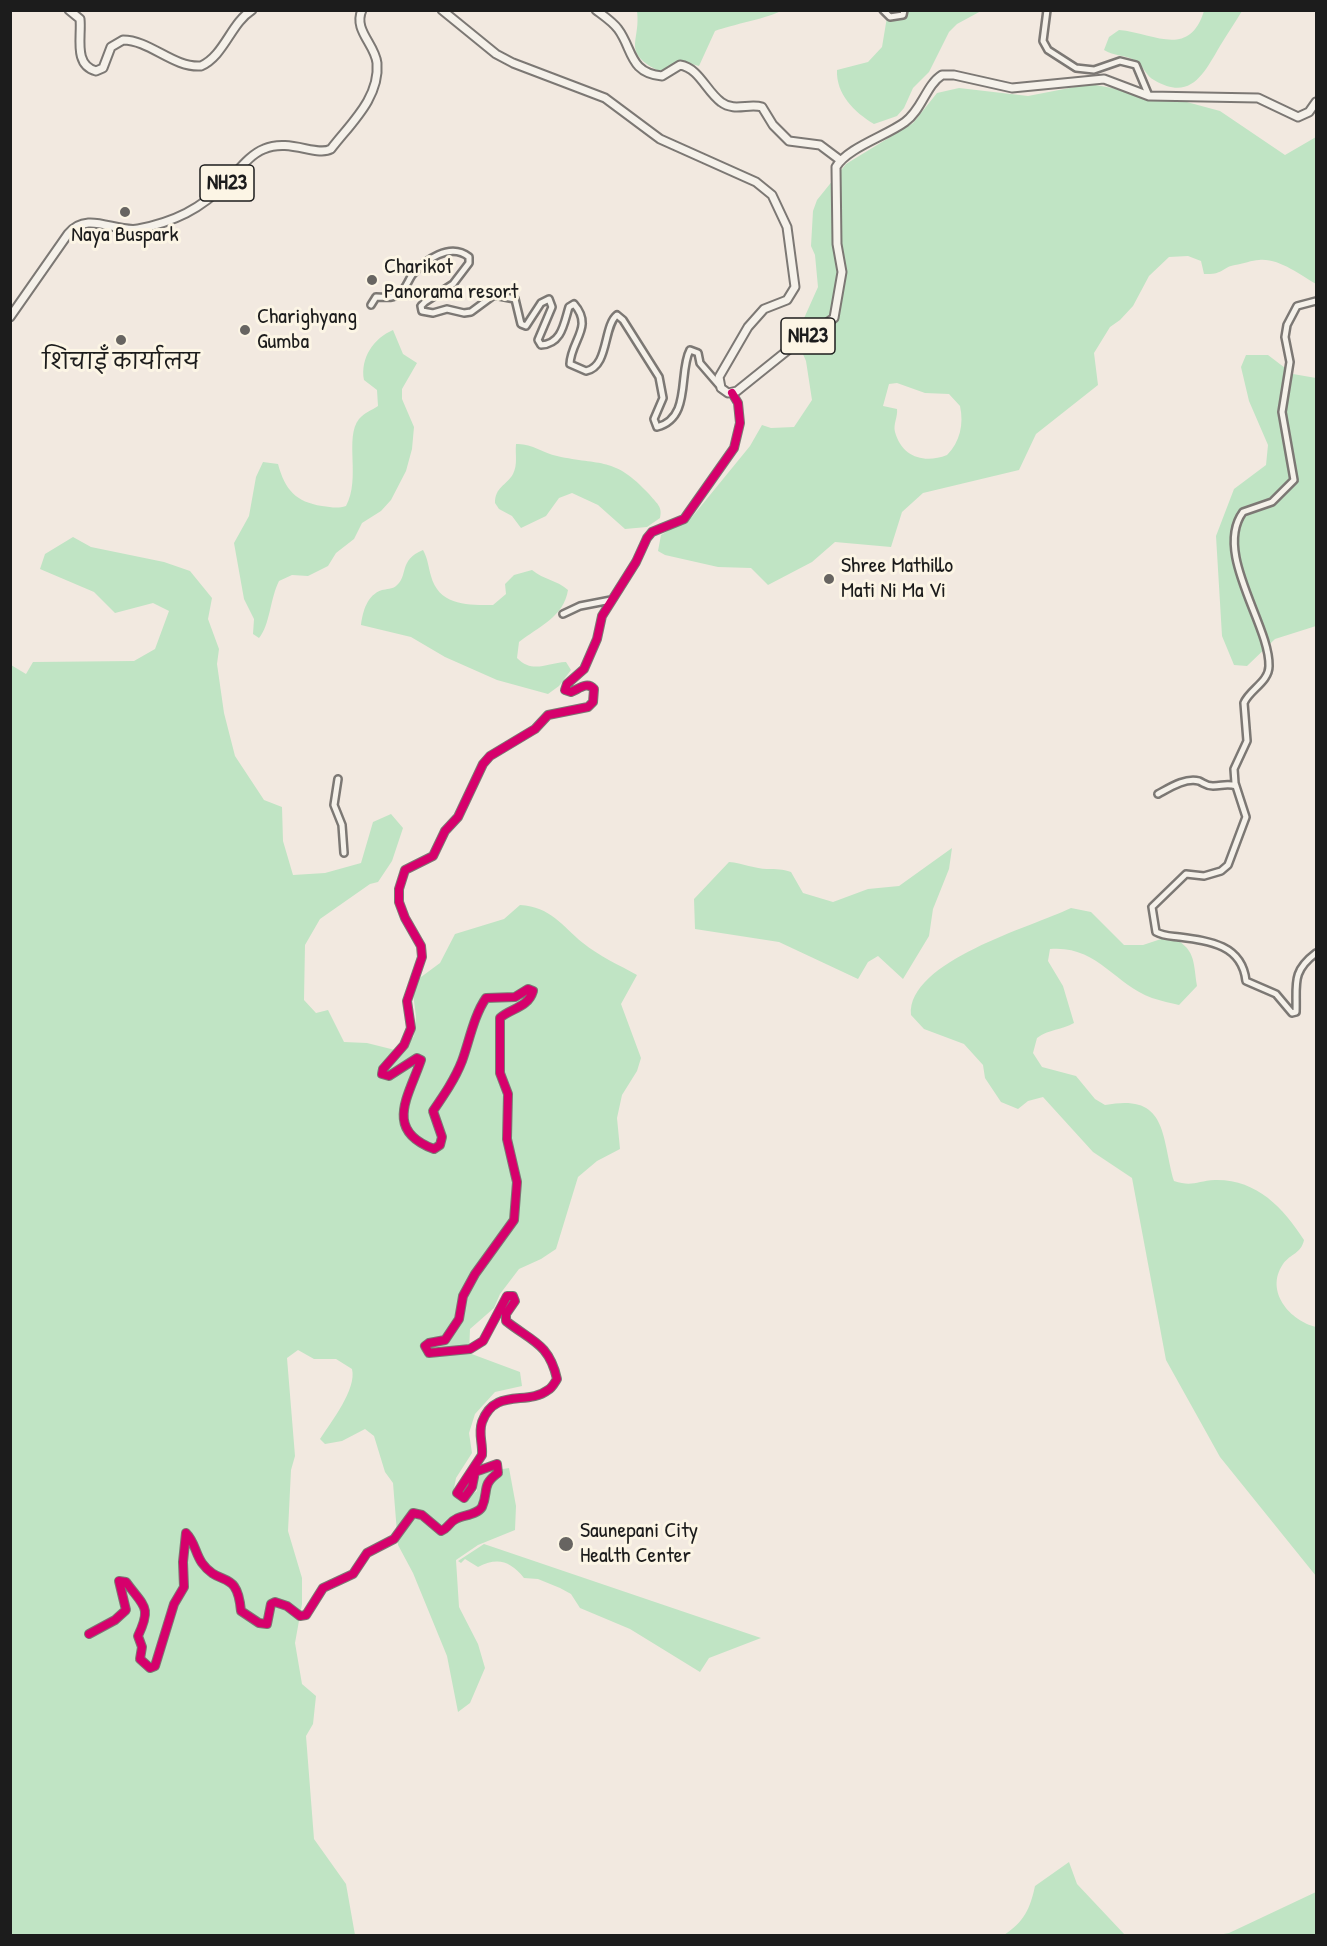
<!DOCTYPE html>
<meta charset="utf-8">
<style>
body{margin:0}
#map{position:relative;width:1327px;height:1946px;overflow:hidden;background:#f2e9e0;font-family:"Patrick Hand",sans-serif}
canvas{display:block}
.frame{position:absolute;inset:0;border:12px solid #1c1c1c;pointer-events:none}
</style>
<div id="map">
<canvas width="1327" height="1946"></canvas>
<div class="frame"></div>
</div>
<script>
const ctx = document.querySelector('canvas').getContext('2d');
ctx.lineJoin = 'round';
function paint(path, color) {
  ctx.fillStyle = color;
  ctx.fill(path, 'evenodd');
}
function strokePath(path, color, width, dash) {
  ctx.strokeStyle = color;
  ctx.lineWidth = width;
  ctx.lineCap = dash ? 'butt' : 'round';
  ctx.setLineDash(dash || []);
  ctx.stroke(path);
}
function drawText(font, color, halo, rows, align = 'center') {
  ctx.font = font + ' "Patrick Hand","Playpen Sans Deva",sans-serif';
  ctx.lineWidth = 6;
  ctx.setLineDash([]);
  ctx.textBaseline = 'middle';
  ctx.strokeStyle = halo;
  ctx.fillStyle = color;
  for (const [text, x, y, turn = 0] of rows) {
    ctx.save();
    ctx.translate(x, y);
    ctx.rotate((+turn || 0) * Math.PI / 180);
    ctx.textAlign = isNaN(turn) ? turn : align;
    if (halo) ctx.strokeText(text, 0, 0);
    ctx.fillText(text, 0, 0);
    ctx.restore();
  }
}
const green = new Path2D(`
 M637,11H780C773,17 730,25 715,31L699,66L684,62L661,72C620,52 641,43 637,11Z
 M888,11H981L957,24L949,32L929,72L913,88L904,108L897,116L874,124C854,112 836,94 837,70L868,62L882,47Z
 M1204,11H1242C1235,23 1227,34 1220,46C1204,73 1191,102 1154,80C1146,76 1143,65 1135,60C1125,55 1114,56 1104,50L1109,37L1119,30C1154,33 1189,59 1204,11Z
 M1090,84L1183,101L1220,111L1285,155L1316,137V284C1300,275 1279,258 1259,260C1252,260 1243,264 1235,265C1222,267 1224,275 1204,274L1201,261L1188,256L1169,257L1149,276L1133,306L1120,320L1110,327L1094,353L1098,385L1036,434L1019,470L923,493L902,512L891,547L835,542L812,562L768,585L751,568L718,567L665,555L658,551L661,535L692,517L750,446L762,425L771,428L794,427L812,400L806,361L792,329L801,325L818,287L815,255L811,246L813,211L817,200L846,164L913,123L937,93L959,88L1028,96ZM897,383L925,393L949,394L960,406C964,424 960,442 947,455C924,464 902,457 895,432C893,424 898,417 897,409L883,406L889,384Z
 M393,330L403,354L417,363L402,389V399L414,427L412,449L406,471L391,500L381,511L362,523L354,539L336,553L328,566L308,576L292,575L279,581C270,599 270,625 259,638L253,634L254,619L244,599L234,543L249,516L256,477L263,462L278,464C285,490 296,502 322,506C331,507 337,509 346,506C361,478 344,438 359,419C364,413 372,410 378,406L377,390L364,380C360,358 374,338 393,330Z
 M1246,355H1268L1293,374L1316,378V626L1275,639L1247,666L1234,665L1222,636L1216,536L1234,489L1266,465L1268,445L1249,401L1241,367Z
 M516,444C531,443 543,453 557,456C601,466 614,456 649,494C656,503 663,506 660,518L647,527L625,529L598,505L572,493L559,498L546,516L521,528L512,516L499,509L495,503C495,487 506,486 513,474C518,464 515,455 516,444Z
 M73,537L91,547L164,562L190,571L212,598L208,619L219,649L217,664L224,713L235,756L264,800L282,807L283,841L293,875L325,873L361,863L373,822L391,814L403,828L392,861L378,882L370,884L320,919L305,945L304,1000L316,1013L328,1010L344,1042L367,1043L403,1052L414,1036L416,1017L413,993L417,980L440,963L455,934L504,919L520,905C551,907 561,925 583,943C599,956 619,965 637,975L621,1004L641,1058L637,1071L622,1095L617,1118L620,1149L597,1161L578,1177L556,1249L541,1259L519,1269L500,1294L494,1308L470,1329L469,1353L520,1372L522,1386L495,1392L475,1414L469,1433L472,1453L456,1478L453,1494L462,1501L477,1491V1479L484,1472L509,1468L516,1506L515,1530L478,1545L456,1560L459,1607L478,1644L485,1668L470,1703L458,1712L447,1656L413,1573L398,1545L393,1483L385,1472L374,1436L365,1429L342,1441L325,1444L320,1439C331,1422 357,1389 352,1369L336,1359H314L298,1350L287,1358L295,1456L291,1470L288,1531L302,1578V1604L295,1643L302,1684L316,1696L313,1724L306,1736L314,1839L346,1884L355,1935L11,1936V665L26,674L33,662L134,661L155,649L169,611L153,603L115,613L94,592L40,569L45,554Z
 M423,550C428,559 428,566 431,576C439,606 468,605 493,605L506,594L505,584L514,575L532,570C544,580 557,580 568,590C564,617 538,627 519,642L517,658C533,674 546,663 566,662L571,670L559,686L548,694L497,680L445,657L411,637L361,625C363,611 367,595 382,590C386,589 393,589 396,586C409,576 398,560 423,550Z
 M952,848L949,869L933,909L929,936L903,979L878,956L868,962L858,979L779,942L695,929L694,899L729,862C742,863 756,869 767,869C777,869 782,869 791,872L803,893L833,902L868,889L899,886Z
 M1071,908L1091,912L1124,945H1143L1170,936C1196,949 1193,960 1197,986L1179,1005C1171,1003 1161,1001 1152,998C1114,984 1097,945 1050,949L1048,961L1063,986L1074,1023C1062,1030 1049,1029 1037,1038L1033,1053L1042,1067L1076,1076L1095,1099L1105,1105C1168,1093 1161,1135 1174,1181C1192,1187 1197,1181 1215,1180C1256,1179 1283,1207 1304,1240C1301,1254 1291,1253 1283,1264C1264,1292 1291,1321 1316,1327V1576L1220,1457L1166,1360L1132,1178L1093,1152L1043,1097L1028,1101L1018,1109L1001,1102L985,1078L983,1065L964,1044L924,1029L911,1015C907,961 1032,927 1071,908Z
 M484,1544L761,1638L709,1658L700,1672L630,1629L580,1608L571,1594L560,1588L538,1579L524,1578C510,1561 498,1557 478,1567L465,1559L461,1563L458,1561Z
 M1069,1862L1077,1884L1125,1935H1004C1024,1922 1030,1909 1035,1886Z
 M1316,1892V1935H1218L1229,1933Z`);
const minor = new Path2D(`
 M883,10L890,17L903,15L904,10
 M1047,10L1043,41L1048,50L1076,68L1094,70L1120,61L1136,65L1149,96
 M1316,301L1297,306L1287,325L1285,337L1290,362L1282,412L1294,480L1272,502L1243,512C1213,553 1270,625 1269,666C1269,682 1249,690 1244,703L1247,741L1234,769L1235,783L1246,817L1228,865L1221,871L1204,876L1186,874L1152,907L1156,932C1163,936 1171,936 1179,937C1210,941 1242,945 1246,981L1276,994L1292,1013L1296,1012C1297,984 1291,972 1316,953
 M371,305L376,297C383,297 393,299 399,294C405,290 408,281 412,275C425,260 450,242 469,257V263L453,284L425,302L421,306L422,311L433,313L447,309L464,313L471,312L494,295L515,299L521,324L526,326L541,303L549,299L552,307L538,340L541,345C562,344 564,323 569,307L574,304C594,327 571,340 570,364L586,371C609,367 603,326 617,315L623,320L659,377L663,398L654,419L657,427C692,418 678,372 690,350L698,353L700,363L719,385
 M563,614L580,606L611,600
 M338,779L334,805L342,825L344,853
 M1158,794C1169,788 1186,777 1199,781C1204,783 1206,786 1213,786C1222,786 1227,783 1236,786
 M89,1634L115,1620L126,1610L119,1581L126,1582C144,1607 152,1606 138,1636L142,1647L140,1659L150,1668L155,1666L174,1604L184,1587L183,1562L186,1533C195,1542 195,1553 202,1563C220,1588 237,1568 241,1611L259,1623L267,1624L271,1604L275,1602L287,1606L300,1616L306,1615L323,1588L353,1574L367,1553L394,1539L413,1513L422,1515L441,1531C449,1528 449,1522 456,1519C463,1515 477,1515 482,1507C489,1491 481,1485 498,1473L497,1464L475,1472L472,1487L464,1498L457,1493L482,1455C483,1443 478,1434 482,1422C495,1387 527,1406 548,1390C552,1388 555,1382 557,1379C549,1343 531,1341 506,1321V1314L515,1301L513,1296H507L483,1341L470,1349L429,1353L425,1346L429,1343L445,1340L459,1319L463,1296L475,1274L514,1220L517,1182L507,1139L508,1094L500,1073V1018C511,1008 528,1008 533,991L528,989L515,997L486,998C474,1015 469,1042 462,1061C455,1079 444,1095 433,1111L442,1137L440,1145L434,1149C383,1130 409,1096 421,1060L417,1058L389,1076L382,1074L383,1069L404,1045L411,1028L407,1001L422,957L421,946L405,918L399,902V889L405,870L433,856L445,831L458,817L483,764L490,756L535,729L548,715L588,707L593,702L594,689C587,681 579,689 571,692L565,690L567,684L584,669L597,639L602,616L636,562L647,538L652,532L684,519L734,448L740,423L738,403L732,393`);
const major = new Path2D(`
 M69,10L80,19C82,36 73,65 96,71L103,68L111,47L123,40C150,40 173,68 201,66C224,56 231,23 252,10
 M442,10L496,54L513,63L605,98L660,139L756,182L772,195L787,227L795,287L787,300L764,309L748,327L719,377L721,388L728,393L737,391L788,350L834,318L842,272L837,244L836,167C847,148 886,136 905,122C922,110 926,85 942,75H954L1012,88L1104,79L1149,96L1258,98L1298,117L1309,112L1316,102
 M596,10C604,16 613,22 618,29C633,49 629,73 662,76L680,65C699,68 706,91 721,102C734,112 749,103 762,107L773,125L789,141L820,145L840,160
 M10,317L68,234C87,210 115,233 138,229C174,222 201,209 226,183C238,171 249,155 264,149C289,138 317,157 331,149C350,124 380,98 377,63C375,44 353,30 362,10`);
const cycleway = new Path2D(`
 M89,1634L115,1620L126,1610L119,1581L126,1582C144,1607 152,1606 138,1636L142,1647L140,1659L150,1668L155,1666L174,1604L184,1587L183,1562L186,1533C195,1542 195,1553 202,1563C220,1588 237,1568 241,1611L259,1623L267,1624L271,1604L275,1602L287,1606L300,1616L306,1615L323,1588L353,1574L367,1553L394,1539L413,1513L422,1515L441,1531C449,1528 449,1522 456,1519C463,1515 477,1515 482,1507C489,1491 481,1485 498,1473L497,1464L475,1472L472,1487L464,1498L457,1493L482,1455C483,1443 478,1434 482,1422C495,1387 527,1406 548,1390C552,1388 555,1382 557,1379C549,1343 531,1341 506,1321V1314L515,1301L513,1296H507L483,1341L470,1349L429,1353L425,1346L429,1343L445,1340L459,1319L463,1296L475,1274L514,1220L517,1182L507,1139L508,1094L500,1073V1018C511,1008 528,1008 533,991L528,989L515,997L486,998C474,1015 469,1042 462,1061C455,1079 444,1095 433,1111L442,1137L440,1145L434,1149C383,1130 409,1096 421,1060L417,1058L389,1076L382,1074L383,1069L404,1045L411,1028L407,1001L422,957L421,946L405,918L399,902V889L405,870L433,856L445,831L458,817L483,764L490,756L535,729L548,715L588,707L593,702L594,689C587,681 579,689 571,692L565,690L567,684L584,669L597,639L602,616L636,562L647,538L652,532L684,519L734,448L740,423L738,403L732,393`);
const markers = [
 [125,212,6,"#676461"],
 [372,280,6,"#676461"],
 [245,330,6,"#676461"],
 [121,340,6,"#676461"],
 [829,579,6,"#676461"],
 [566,1544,8,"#676461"]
];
const shields = [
 [227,183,54],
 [808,336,54]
];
const shieldNames = [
 ["NH23",227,183],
 ["NH23",808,336]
];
const poiNames = [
 ["Naya Buspark",125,235,"center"],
 ["Charikot",384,267],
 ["Panorama resort",384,292],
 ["Charighyang",257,317],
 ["Gumba",257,342],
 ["शिचाइँ कार्यालय",121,363,"center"],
 ["Shree Mathillo",841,566],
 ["Mati Ni Ma Vi",841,591],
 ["Saunepani City",580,1531],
 ["Health Center",580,1556]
];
paint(green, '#c0e4c4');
strokePath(minor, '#7c7874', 10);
strokePath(major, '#7c7874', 11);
strokePath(minor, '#f5f1ea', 5);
strokePath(major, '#f5f1ea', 7);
strokePath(cycleway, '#d6006c', 8);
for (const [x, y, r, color] of markers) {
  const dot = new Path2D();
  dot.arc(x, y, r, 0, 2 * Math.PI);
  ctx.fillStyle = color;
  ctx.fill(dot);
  strokePath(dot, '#fcf5e5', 2);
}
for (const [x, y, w] of shields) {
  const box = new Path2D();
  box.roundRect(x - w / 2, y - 18, w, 36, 4.5);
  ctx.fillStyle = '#fcf5e5';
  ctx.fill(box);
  strokePath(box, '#1c1c1c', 1.5);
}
drawText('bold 21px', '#1c1c1c', null, shieldNames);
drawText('22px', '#1c1c1c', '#fcf5e5', poiNames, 'left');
</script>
